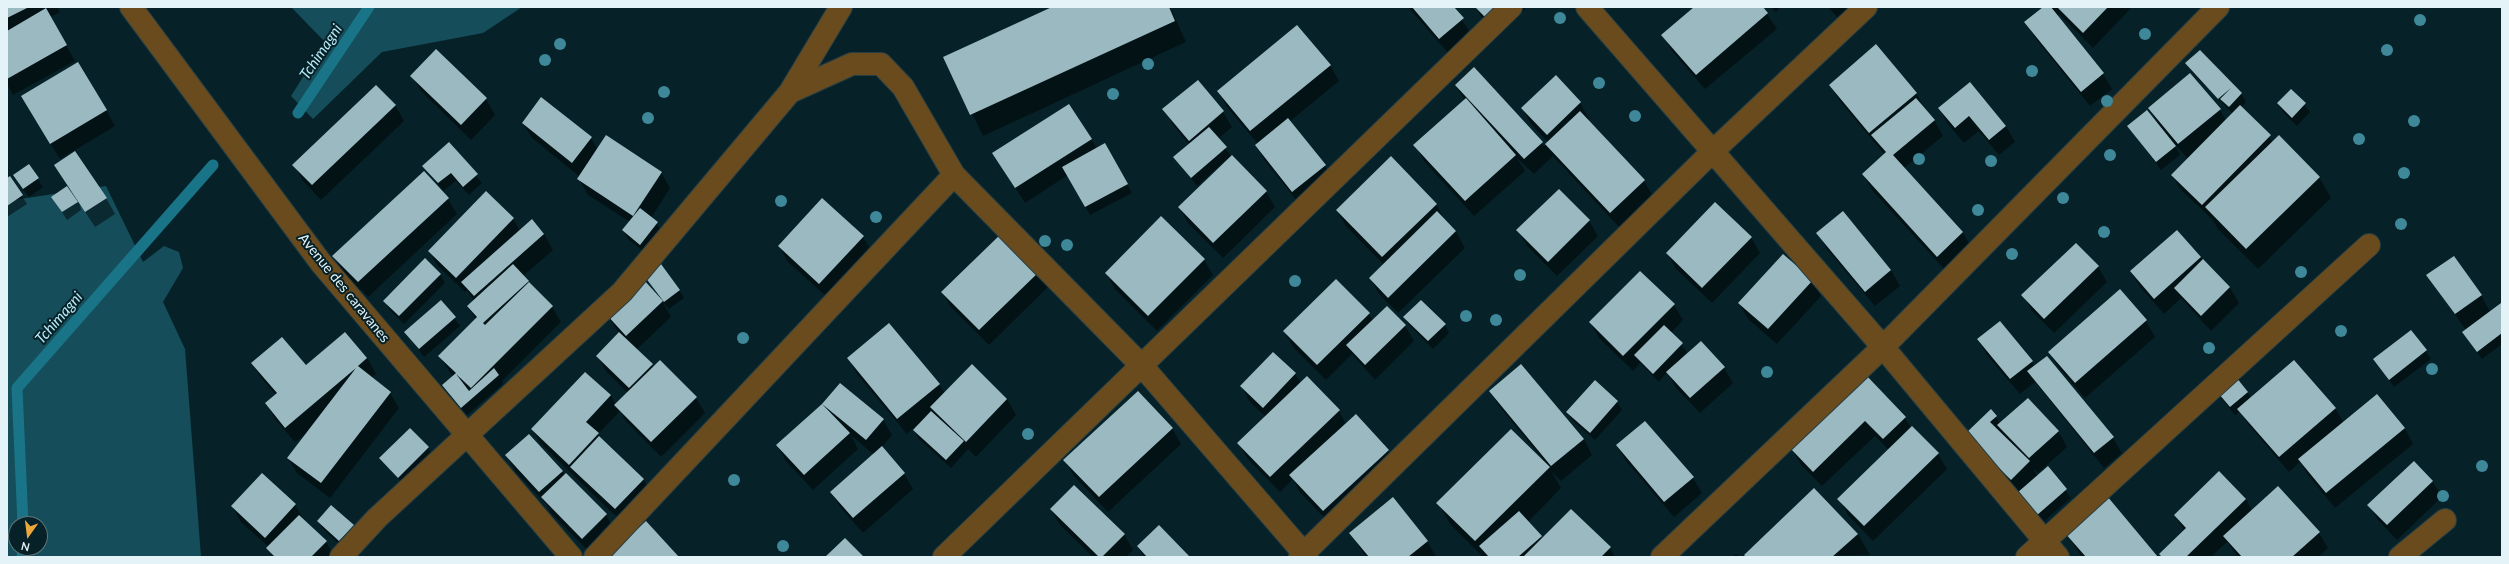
<!DOCTYPE html>
<style>
body{margin:0}
#map{position:relative;width:2509px;height:564px;overflow:hidden;background:#062228;font-family:Lato,sans-serif}
canvas{display:block}
.frame{position:absolute;inset:0;border:8px solid #e4f3f8;pointer-events:none}
.north{position:absolute;left:8px;top:516px;width:40px;height:40px;box-sizing:border-box;background:#062228;border:1px solid #5f767b;border-radius:50%;rotate:194deg;font-size:11px;font-weight:700;line-height:16px;text-align:center;color:#e4f3f8}
.north::after{content:'';display:block;margin:auto;width:14px;height:18px;background:#eda83b;clip-path:polygon(50% 0,100% 100%,50% 72%,0 100%)}
</style>
<div id="map">
<canvas width="2509" height="564"></canvas>
<div class="frame"></div>
<div class="north">N</div>
</div>
<script>
const ctx = document.querySelector('canvas').getContext('2d');
ctx.lineJoin = 'round';
function paint(path, color) {
  ctx.fillStyle = color;
  ctx.fill(path, 'evenodd');
}
function strokePath(path, color, width, dash) {
  ctx.strokeStyle = color;
  ctx.lineWidth = width;
  ctx.lineCap = dash ? 'butt' : 'round';
  ctx.setLineDash(dash || []);
  ctx.stroke(path);
}
function drawText(font, color, halo, rows, align = 'center') {
  ctx.font = font + ' Lato,sans-serif';
  ctx.lineWidth = 4;
  ctx.setLineDash([]);
  ctx.textBaseline = 'middle';
  ctx.strokeStyle = halo;
  ctx.fillStyle = color;
  for (const [text, x, y, turn = 0] of rows) {
    ctx.save();
    ctx.translate(x, y);
    ctx.rotate((+turn || 0) * Math.PI / 180);
    ctx.textAlign = isNaN(turn) ? turn : align;
    if (halo) ctx.strokeText(text, 0, 0);
    ctx.fillText(text, 0, 0);
    ctx.restore();
  }
}
const green = new Path2D(`
 M291,7H522L483,33L382,52L313,119L291,96L325,42Z
 M106,186L143,262L164,246L179,252L183,268L163,302L185,349L201,557H7V201ZM16,524H40V548H16Z`);
const shadow = new Path2D(`
 M7,7H57L60,12L50,17L75,61L13,95L7,84Z
 M1055,7H1170L1186,42L983,136L945,57Z
 M1408,7H1453L1472,35L1449,54Z
 M1475,7H1527L1498,35L1483,20Z
 M1694,7H1762L1777,29L1705,89L1672,51L1663,35Z
 M1771,7H1780L1776,12Z
 M1828,7H1867L1846,27Z
 M2041,7H2132L2093,48L2059,14L2057,16L2103,74L2112,89L2090,106L2035,38L2026,23L2043,9Z
 M436,51L486,99L495,115L471,140L421,91L412,76Z
 M2186,63L2241,93L2246,102L2241,107L2273,142L2319,177L2331,198L2258,269L2218,229L2212,219L2181,190L2172,175L2188,159L2174,143L2180,155L2161,170L2128,126L2158,123L2149,108L2220,110L2226,121L2233,114L2191,71Z
 M1330,65L1339,81L1289,122L1325,166L1334,182L1302,207L1265,161L1256,145L1258,144L1227,107L1218,91Z
 M1556,77L1580,103L1589,119L1587,121L1644,181L1653,196L1620,228L1553,156L1534,174L1516,157L1525,171L1474,216L1424,161L1415,145L1465,101L1456,86L1545,146L1548,142L1531,124L1522,108Z
 M1970,84L2006,126L2015,142L1999,155L1979,131L1964,143L1948,124L1939,108Z
 M1830,85L1916,93L1925,109L1934,120L1943,136L1904,168L1963,233L1972,248L1946,271L1872,190L1863,174L1885,155L1839,100Z
 M2291,90L2310,112L2297,126L2283,112L2278,104Z
 M541,99L591,138L598,150L661,172L670,188L651,218L662,231L645,253L628,239L623,230L630,222L588,195L579,179L580,177L532,138L523,123Z
 M395,105L404,121L321,200L303,181L294,165Z
 M1164,109L1223,112L1232,127L1218,139L1231,156L1197,186L1174,157L1189,144L1173,125Z
 M106,110L115,126L60,159L31,112Z
 M1091,139L1097,149L1105,145L1132,193L1090,215L1068,175L1025,203L1003,169Z
 M448,144L482,183L469,195L456,181L443,191L424,166Z
 M55,165L106,198L115,214L95,227L80,204L81,210L67,220L52,197L68,187Z
 M29,166L43,187L29,197L19,184Z
 M10,178L27,204L7,217V180Z
 M1266,192L1275,207L1223,258L1188,223L1179,207Z
 M486,193L513,219L520,231L544,234L553,250L523,276L552,307L561,322L502,381L503,384L467,415L443,385L453,377L440,357L476,320L468,307L474,301L467,290L465,292L438,266L429,251Z
 M448,199L457,214L368,297L343,272L334,256Z
 M822,200L863,237L872,252L829,299L788,262L779,246Z
 M1436,204L1445,221L1456,232L1465,248L1398,313L1379,294L1370,278L1384,265L1346,226L1337,211Z
 M1589,221L1598,236L1557,276L1527,246L1518,230Z
 M1004,232L1050,285L989,345L951,307L942,292Z
 M1818,233L1891,270L1900,286L1875,306L1827,249Z
 M1751,237L1760,253L1712,303L1676,269L1667,253Z
 M2076,244L2098,267L2107,282L2054,333L2032,311L2023,295Z
 M2200,257L2230,288L2239,303L2211,331L2181,298L2164,314L2140,287L2131,271Z
 M1204,260L1213,275L1157,331L1115,289L1106,273Z
 M440,274L445,283L404,324L389,309L385,301Z
 M2428,276L2481,295L2490,312L2501,304L2502,344L2482,359L2463,332L2466,330Z
 M646,277L679,290L684,298L669,309L662,301L671,317L636,350L654,368L660,361L696,398L705,413L661,457L625,420L620,411L598,434L602,441L643,479L652,495L624,524L541,444L532,429L586,373L611,396L616,405L628,393L606,371L597,356L619,333L607,315L662,300Z
 M1812,280L1821,296L1777,344L1748,319L1739,303Z
 M441,301L460,326L424,357L406,332Z
 M1674,305L1683,320L1671,333L1687,352L1683,356L1724,368L1733,383L1700,413L1676,388L1667,372L1659,382L1640,363L1633,371L1599,338L1590,322Z
 M1387,307L1405,326L1414,341L1375,380L1352,354L1326,380L1293,347L1284,331L1369,314L1373,321Z
 M1404,317L1445,325L1449,333L1433,349L1409,325Z
 M2146,321L2155,337L2085,398L2058,367L2049,352Z
 M2000,322L2035,366L2046,357L2113,438L2122,453L2104,468L2035,382L2020,394L1987,355L1978,340Z
 M2411,331L2431,359L2394,387L2374,359Z
 M367,358L376,374L371,378L390,393L399,408L330,498L297,473L288,458L306,434L295,442L275,419L266,403L276,395L261,378L252,363L306,366Z
 M848,358L939,384L945,394L1007,399L1016,415L976,457L968,449L951,468L919,439L914,431L919,423L907,434L857,374Z
 M1521,365L1584,439L1592,455L1561,481L1551,471L1561,488L1528,522L1542,539L1571,510L1610,548L1615,557H1483L1450,524L1438,503L1542,458L1499,406L1490,391Z
 M1295,374L1301,383L1339,411L1346,424L1388,450L1397,466L1332,526L1299,491L1293,479L1280,492L1248,459L1239,444L1266,417L1250,402L1241,386Z
 M1866,377L1905,418L1911,428L1938,454L1947,469L1873,541L1848,515L1839,499L1889,450L1875,436L1822,486L1801,465L1792,449Z
 M840,384L883,420L892,435L881,448L904,474L913,489L863,533L840,507L831,492L874,455L851,435L858,449L813,490L786,461L777,445L823,405Z
 M2247,392L2251,398L2335,408L2344,423L2377,396L2405,429L2413,444L2335,508L2308,475L2300,462L2289,472L2248,424L2240,411L2235,415L2219,395Z
 M1617,402L1622,410L1595,440L1572,420L1567,412Z
 M1996,417L2000,424L2058,431L2067,447L2038,473L2033,468L2038,477L2048,468L2071,498L2042,523L1966,434Z
 M1172,428L1181,444L1108,512L1074,476L1065,460Z
 M1617,446L1693,478L1702,493L1674,517L1626,461Z
 M428,448L433,456L404,485L381,458Z
 M506,455L562,471L565,476L566,474L606,515L615,531L591,554L551,513L546,504L515,471Z
 M2414,462L2433,482L2442,497L2397,540L2378,520L2369,505Z
 M2219,472L2246,499L2252,511L2319,533L2328,548L2318,557H2238L2227,542L2211,557H2162L2184,531L2175,515Z
 M262,474L295,505L304,520L326,542L335,557H272L269,547L241,522L232,506Z
 M1814,489L1858,534L1870,555L1746,557L1745,555Z
 M1051,510L1124,534L1133,550L1126,557H1093L1060,525Z
 M318,521L353,526L358,534L344,549L323,529Z
 M2065,532L2157,557H2082Z
 M1350,533L1427,541L1436,557H1366Z
 M1138,547L1188,557H1144Z
 M1736,554L1739,557H1733Z`);
const stream = new Path2D(`
 M298,113L369,7
 M23,524L17,388L213,165
 M22,557L23,548`);
const building = new Path2D(`
 M7,7H29L7,18Z
 M1052,7H1169L1175,21L970,115L943,57Z
 M1412,7H1454L1464,18L1439,39Z
 M1475,7H1502L1488,20Z
 M1694,7H1763L1768,13L1696,75L1661,35Z
 M2043,7H2051L2104,73L2081,92L2024,22Z
 M2057,7H2108L2083,33Z
 M46,8L67,45L7,79V31Z
 M1297,25L1331,65L1250,131L1217,91Z
 M1876,44L1917,93L1869,133L1829,85Z
 M436,49L487,98L461,125L410,76Z
 M2200,50L2242,93L2229,107L2220,99L2231,88L2218,99L2185,63Z
 M78,62L107,110L50,144L21,96Z
 M1474,67L1543,142L1524,159L1455,85Z
 M2190,73L2221,109L2178,144L2148,108Z
 M1556,75L1581,102L1547,135L1521,108Z
 M1198,80L1224,111L1189,141L1162,109Z
 M1970,82L2006,126L1989,140L1969,116L1955,128L1938,108Z
 M376,85L396,105L312,185L292,165Z
 M2291,89L2306,103L2292,118L2277,103Z
 M541,97L592,137L572,163L522,123Z
 M1466,98L1516,155L1465,201L1413,145Z
 M1916,98L1935,120L1893,155L1963,232L1937,257L1862,174L1886,152L1871,135Z
 M1069,104L1092,139L1015,188L992,153Z
 M2240,105L2271,135L2202,205L2171,175Z
 M2147,110L2176,146L2156,162L2127,126Z
 M1580,111L1645,180L1610,213L1545,144Z
 M1288,118L1326,165L1292,192L1255,145Z
 M1209,127L1227,147L1191,178L1173,157Z
 M606,135L662,172L633,216L577,179Z
 M2279,135L2320,177L2246,249L2205,207Z
 M449,142L478,174L463,187L451,173L438,183L422,166Z
 M1105,143L1128,184L1085,207L1062,167Z
 M75,151L107,198L85,212L54,165Z
 M1232,155L1267,191L1213,243L1178,207Z
 M1391,156L1437,204L1382,257L1336,210Z
 M29,164L39,178L23,189L13,175Z
 M424,171L449,198L358,282L332,256Z
 M10,176L23,195L7,206V178Z
 M67,186L78,202L62,212L51,197Z
 M1559,189L1590,220L1548,262L1516,230Z
 M486,191L514,218L456,278L428,251Z
 M822,198L864,236L819,284L778,246Z
 M1715,202L1752,237L1702,288L1666,253Z
 M640,208L658,222L640,245L622,230Z
 M1437,211L1456,231L1388,298L1369,278Z
 M1843,211L1891,270L1865,292L1816,233Z
 M1161,216L1205,259L1148,316L1105,273Z
 M532,219L544,234L474,296L461,282Z
 M2177,230L2201,257L2154,299L2130,271Z
 M1004,231L1042,269L979,330L941,292Z
 M2076,243L2099,266L2044,319L2021,295Z
 M1783,254L1813,280L1768,329L1738,303Z
 M2454,256L2482,295L2455,314L2426,275Z
 M425,258L441,274L399,316L383,301Z
 M2203,259L2230,287L2201,316L2174,288Z
 M513,264L529,281L483,323L485,325L529,282L553,306L471,388L456,374L469,391L494,368L499,375L461,408L442,385L456,373L438,356L477,317L467,306Z
 M661,264L680,290L664,302L645,277Z
 M1640,271L1675,304L1623,356L1589,322Z
 M1336,279L1370,313L1317,365L1283,331Z
 M644,280L663,301L626,336L606,314Z
 M2120,289L2147,320L2075,383L2048,352Z
 M441,300L456,317L419,349L404,332Z
 M1421,300L1446,324L1428,341L1403,317Z
 M2501,303L2502,333L2477,352L2462,332Z
 M1387,306L1406,325L1365,365L1346,345Z
 M2000,321L2033,361L2010,379L1977,339Z
 M889,323L940,384L897,419L847,358Z
 M1664,325L1683,343L1653,374L1634,355Z
 M2411,330L2427,350L2389,380L2373,359Z
 M345,332L367,358L358,366L391,392L321,483L287,458L356,368L285,428L265,403L277,393L251,363L282,337L306,365Z
 M619,332L653,364L629,388L596,356Z
 M1701,341L1725,367L1690,398L1666,372Z
 M1273,352L1296,373L1263,408L1240,386Z
 M2047,356L2114,437L2094,453L2027,371Z
 M660,360L697,397L651,442L614,405Z
 M2294,360L2336,408L2279,457L2237,409Z
 M972,364L1007,399L966,442L930,407Z
 M1521,364L1584,439L1551,466L1489,391Z
 M585,372L611,395L586,422L599,433L569,465L531,429Z
 M2232,372L2248,392L2230,407L2213,387Z
 M1866,375L1906,417L1883,439L1865,421L1813,472L1791,449Z
 M1307,376L1340,410L1270,477L1237,443Z
 M1595,380L1618,401L1590,433L1566,412Z
 M840,383L884,419L866,440L822,404Z
 M1138,391L1173,428L1099,497L1063,460Z
 M2377,394L2405,428L2326,493L2298,459Z
 M2028,398L2059,431L2029,458L1997,425Z
 M822,404L850,433L804,475L776,445Z
 M1991,409L1997,416L1990,422L2030,461L2011,480L1965,434Z
 M931,411L964,441L946,460L913,430Z
 M1356,414L1389,450L1323,511L1289,475Z
 M1645,421L1694,477L1664,502L1616,445Z
 M1912,426L1939,453L1864,526L1837,499Z
 M410,428L429,447L398,478L379,458Z
 M1511,429L1550,467L1475,541L1436,503Z
 M529,434L563,471L539,492L505,455Z
 M599,436L644,479L615,509L570,467Z
 M882,446L905,473L853,518L830,492Z
 M2414,461L2433,481L2387,525L2367,505Z
 M2048,466L2067,489L2036,516L2017,493Z
 M2219,471L2246,499L2186,557H2162L2159,554L2186,528L2174,515Z
 M262,473L296,504L265,538L231,506Z
 M566,473L607,514L582,539L541,497Z
 M1074,485L1125,534L1102,557H1099L1050,509Z
 M2278,486L2320,532L2292,557H2242L2223,536Z
 M1814,488L1858,534L1832,557H1746L1744,555Z
 M2107,496L2158,557H2086L2064,532Z
 M1393,497L1428,541L1408,557H1369L1349,533Z
 M331,505L354,525L339,541L317,521Z
 M1571,509L1611,547L1601,557H1523Z
 M1519,511L1542,536L1518,557H1489L1479,546Z
 M299,515L327,541L311,557H275L266,548Z
 M646,521L679,557H607Z
 M1159,525L1190,557H1147L1137,546Z
 M845,538L864,557H825Z`);
const minor = new Path2D(`
 M131,7L321,263L571,557
 M1587,7L1883,347L2218,7
 M790,92L852,64H881L903,87L954,175L1143,367L1307,557
 M341,557L377,518L622,292L790,92L841,7
 M595,557L954,175
 M944,557L1511,7
 M1300,557L1712,152L1866,7
 M1662,557L1883,347L2058,557
 M2027,557L2369,245
 M2400,557L2445,520`);
const trees = [
 [1560,18],
 [2420,20],
 [2145,34],
 [560,44],
 [2387,50],
 [545,60],
 [1148,64],
 [2032,71],
 [1599,83],
 [664,92],
 [1113,94],
 [2107,101],
 [1635,116],
 [648,118],
 [2414,121],
 [2359,139],
 [2110,155],
 [1919,159],
 [1991,161],
 [2404,173],
 [2063,198],
 [781,201],
 [1978,210],
 [876,217],
 [2401,224],
 [2104,232],
 [1045,241],
 [1067,245],
 [2012,254],
 [2301,272],
 [1520,275],
 [1295,281],
 [1466,316],
 [1496,320],
 [2341,331],
 [743,338],
 [2209,348],
 [2432,369],
 [1767,372],
 [1028,434],
 [2482,466],
 [734,480],
 [2443,496],
 [783,546]
];
const streetNames = [
 ["Avenue des caravanes",344,288,51]
];
const waterNames = [
 ["Tchimagni",321,52,-56],
 ["Tchimagni",59,318,-49]
];
paint(green, '#154d5a');
paint(shadow, '#0007');
strokePath(stream, '#1a7488', 11);
paint(building, '#9ab9c1');
strokePath(minor, '#253f45', 24);
strokePath(minor, '#6a4b1d', 22);
ctx.fillStyle = '#3e889a';
for (const [x, y] of trees) {
  ctx.beginPath();
  ctx.arc(x, y, 6, 0, 2 * Math.PI);
  ctx.fill();
}
drawText('14px', '#e4f3f8', '#062228', streetNames);
drawText('italic 15px', '#b8eaf8', '#062228', waterNames);
</script>
